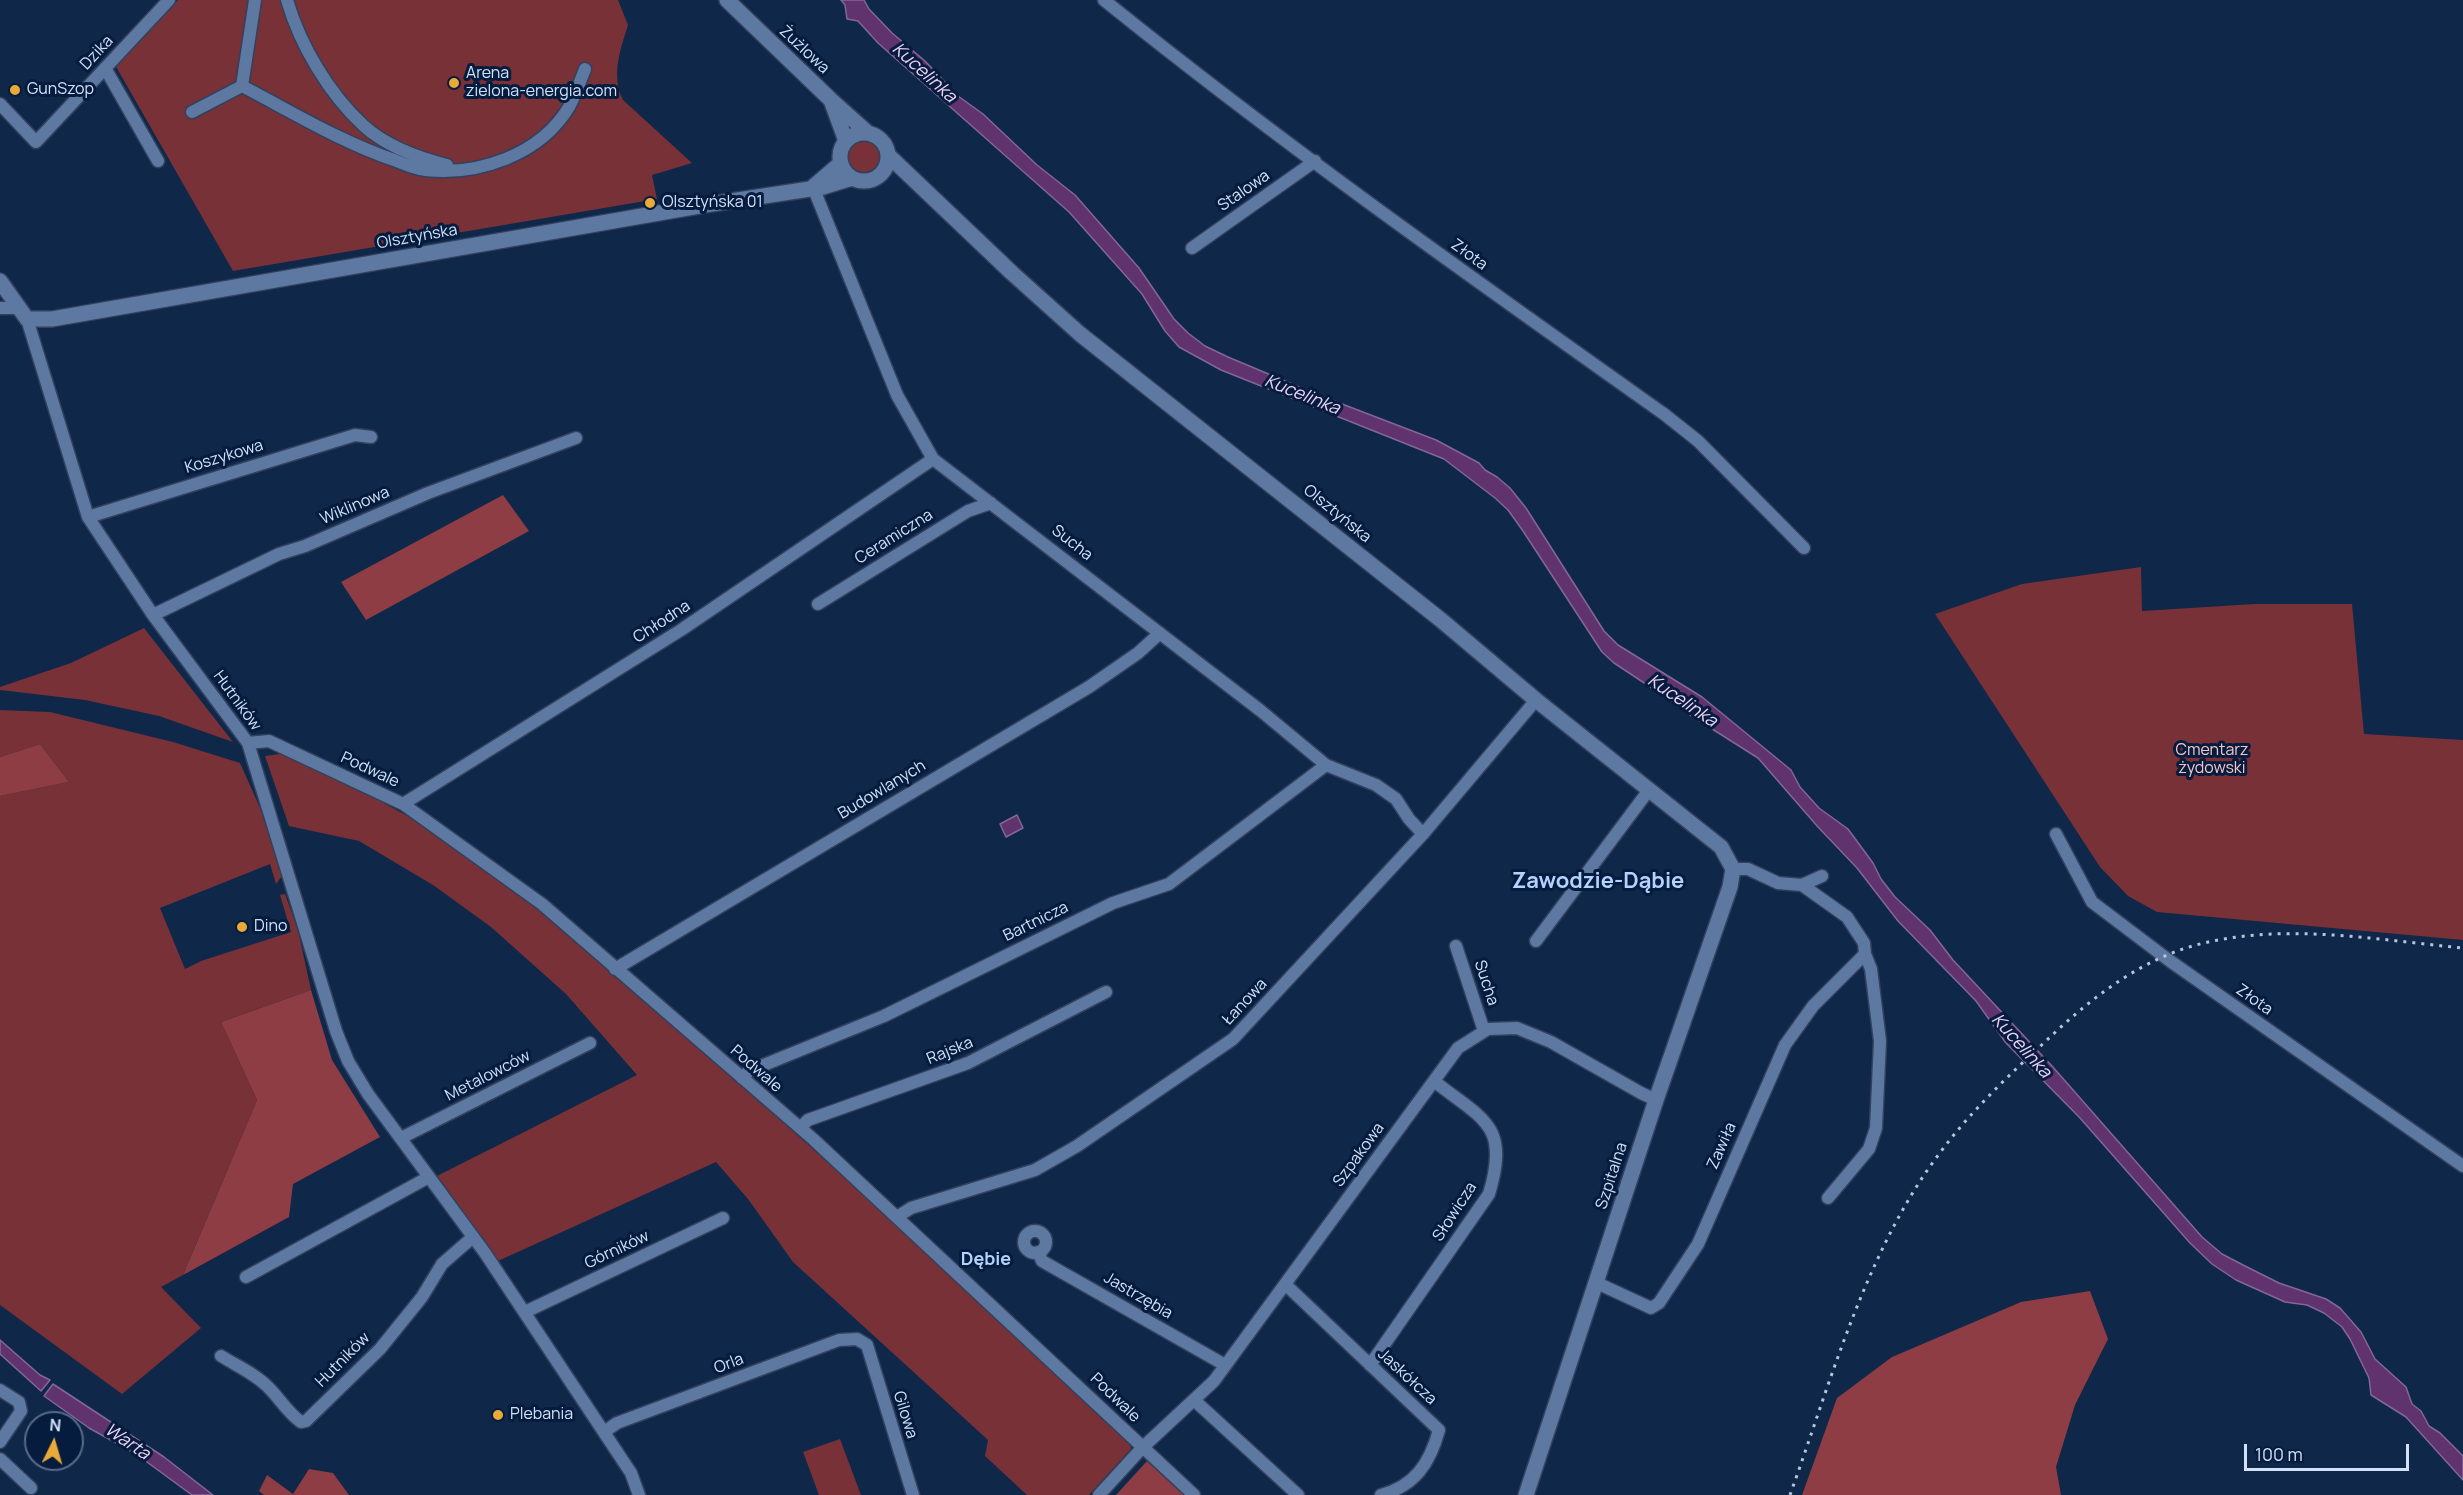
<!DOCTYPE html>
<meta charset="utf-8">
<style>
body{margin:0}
#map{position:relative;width:2463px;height:1495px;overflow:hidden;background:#0f2749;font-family:Manrope,sans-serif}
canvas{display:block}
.north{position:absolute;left:24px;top:1411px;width:60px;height:60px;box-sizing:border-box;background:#051c3e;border:2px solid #576b88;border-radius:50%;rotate:5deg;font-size:16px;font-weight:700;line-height:24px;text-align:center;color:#d1e1f8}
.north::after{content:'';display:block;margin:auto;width:21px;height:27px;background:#eaaa38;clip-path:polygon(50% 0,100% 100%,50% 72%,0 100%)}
.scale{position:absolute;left:2244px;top:1444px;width:165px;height:27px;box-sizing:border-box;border:3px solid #d1e1f8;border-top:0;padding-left:8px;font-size:18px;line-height:21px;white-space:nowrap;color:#d1e1f8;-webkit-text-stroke:4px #051c3e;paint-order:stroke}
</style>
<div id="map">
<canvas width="2463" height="1495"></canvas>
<div class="north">N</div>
<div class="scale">100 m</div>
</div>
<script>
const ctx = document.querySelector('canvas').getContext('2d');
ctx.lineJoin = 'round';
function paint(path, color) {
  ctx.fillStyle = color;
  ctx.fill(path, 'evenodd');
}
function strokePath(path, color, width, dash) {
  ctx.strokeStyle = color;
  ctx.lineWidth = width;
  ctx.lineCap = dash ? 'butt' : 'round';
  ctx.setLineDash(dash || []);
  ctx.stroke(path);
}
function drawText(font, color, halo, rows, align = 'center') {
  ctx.font = font + ' Manrope,sans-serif';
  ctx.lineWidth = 6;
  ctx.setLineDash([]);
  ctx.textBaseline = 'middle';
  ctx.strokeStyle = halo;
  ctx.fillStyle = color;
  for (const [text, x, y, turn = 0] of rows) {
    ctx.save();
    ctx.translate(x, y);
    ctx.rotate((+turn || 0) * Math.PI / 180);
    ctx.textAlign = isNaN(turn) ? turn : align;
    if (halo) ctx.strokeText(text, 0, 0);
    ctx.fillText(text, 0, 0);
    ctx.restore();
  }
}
const green = new Path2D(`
 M178,0H618L628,25C620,50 611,76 623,100L692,163L652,175L657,199L233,271L115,65Z
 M848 156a16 16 0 1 1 32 0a16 16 0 1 1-32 0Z
 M2141,567L2142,611L2255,604H2352L2364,734L2463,740V940L2157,912L2128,896L2100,867L1935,614L2022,584Z
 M144,628L233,742L159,716L85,700L0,690V687L71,663Z
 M0,710L50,712L173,742L240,763L261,810L282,876L276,884L270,864L160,908L185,969L201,961L291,932L280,895L285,894L298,930L311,990L221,1022L257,1100L183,1275L161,1287L201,1328L122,1394L0,1305V796L69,782L40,744L0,757Z
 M286,753C337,779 390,804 439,835C518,887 587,952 658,1013C816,1148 968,1291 1122,1431L1130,1439L1131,1449L1089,1495H1027L985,1456L988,1440L793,1262L748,1199L716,1162L498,1261L437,1176L637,1075L566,994L491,927L433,885L359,841L289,826L265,756Z
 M840,1439L861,1495H819L803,1452Z`);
const forest = new Path2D(`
 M503,495L529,531L366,620L341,582Z
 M40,744L69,782L0,796V757Z
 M311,990L332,1060L380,1137L293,1184L289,1217L183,1275L257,1100L221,1022Z
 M2090,1291L2108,1339L2075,1405L2056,1467L2061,1495H1802L1837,1398L1892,1357L2021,1302Z
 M1147,1461L1184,1495H1116Z
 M309,1469L333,1473L349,1495H264L259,1491L267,1475L293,1494Z`);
const water = new Path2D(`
 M841,0H864L869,9L892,33L925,61L958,96L983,114L1037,165L1075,195L1139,268L1174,319L1188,333L1205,346L1228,357L1316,394L1436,440L1479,463L1485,470L1497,477L1510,488L1526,508L1604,631L1618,645L1702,697L1791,770L1800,787L1819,808L1848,829L1873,863L1881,879L1895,897L1930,930L1953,960L2052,1066L2202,1237L2222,1254L2245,1266L2279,1283L2326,1299L2340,1308L2361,1332L2375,1359L2406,1387L2412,1404L2421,1411L2429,1426L2440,1433L2463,1456V1480L2406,1417L2371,1395L2369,1378L2350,1339L2342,1327L2324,1313L2307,1305L2285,1302L2236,1280L2212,1264L2190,1243L2080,1118L2006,1043L1976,1001L1898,921L1857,868L1818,827L1758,758L1690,715L1673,702L1614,663L1602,652L1523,531L1508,510L1495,498L1444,459L1221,370L1179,347L1165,331L1142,294L1069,212L878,43L858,21L847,19L845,5Z
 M1017,815L1023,828L1006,837L1000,824Z
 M0,1340L40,1375L50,1380L41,1391L0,1354Z
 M53,1384L164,1457L213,1495H192L136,1454L89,1428L44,1396Z`);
const street = new Path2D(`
 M287,0C300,45 329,94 364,126C386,146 419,158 447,165
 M1104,0C1285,146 1475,280 1664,414L1698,441L1804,548
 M105,68L158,161
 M242,86L255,0
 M0,104L36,142L169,0
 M192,112L242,86C292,112 341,142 394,160C404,164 415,169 425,170C478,176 540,155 569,107C575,96 580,82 585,69
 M813,187L897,395L933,459L1261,711L1326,765L1376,785L1396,799L1409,819L1423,834
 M1192,248L1315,161
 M0,308H19
 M27,319L88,517L153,615L248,743L336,1031L348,1061L368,1094L485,1253L631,1473L639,1495
 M88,517L355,435L371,437
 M818,604L968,511L991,503
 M153,615L279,554L305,546L428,493L576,438
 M248,743L269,741L403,804L542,904L813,1139L1194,1495
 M403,804L681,630L933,459
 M2056,834L2092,902L2170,961L2463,1166
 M1733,869H1748L1778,883L1802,885L1822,876
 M1802,885L1847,917L1864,943L1865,954L1871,969L1880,1041L1876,1128L1869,1149L1828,1198
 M1536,941L1649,790
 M1456,946L1484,1031
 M615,969L1089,687L1138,653L1160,633
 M742,1078L749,1071L884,1016L1113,903L1169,884L1326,765
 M800,1128L808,1120L968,1063L1106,992
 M401,1138L590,1043
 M897,1217L911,1208L1035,1170L1077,1146L1233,1039L1423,834L1536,700
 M1024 1242a11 11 0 1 1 22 0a11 11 0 1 1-22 0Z
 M1038,1252L1042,1261L1225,1365
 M246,1277L429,1177
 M1597,1283L1651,1308L1659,1303L1698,1244L1785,1045L1813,1006L1865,954
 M1285,1284L1439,1430C1430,1463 1415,1486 1381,1495
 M525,1312L723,1218
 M221,1356C237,1366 256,1374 269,1388C280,1399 288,1413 301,1422L306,1421L380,1349L422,1297L442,1264L473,1237
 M1370,1365L1489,1194C1510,1124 1483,1120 1434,1081
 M0,1390L19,1402L21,1411L0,1442
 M1194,1400L1298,1495
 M604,1432L617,1423L839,1340L857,1339L867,1345L913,1495
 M0,1459L31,1488
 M1099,1495L1142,1448L1214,1381L1458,1048L1488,1029L1517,1028L1551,1042L1641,1093L1656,1100`);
const secondary = new Path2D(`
 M727,0L831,100L868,133
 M832,103L846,141
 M840 157a24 24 0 1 1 48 0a24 24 0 1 1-48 0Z
 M889,156L1012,273L1080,334L1441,620L1536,700L1721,847L1733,869L1730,887L1656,1100L1526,1495
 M813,187L841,163
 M0,281L27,319H52L705,205L823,187L852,178`);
const rail = new Path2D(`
 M1790,1495C1831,1381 1866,1251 1939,1154C1970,1112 2009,1075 2047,1040C2091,998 2143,957 2204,943C2288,923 2378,940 2463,948`);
const markers = [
 [454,83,6,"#eaaa38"],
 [15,90,6,"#eaaa38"],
 [650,203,6,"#eaaa38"],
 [242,927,6,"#eaaa38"],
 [498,1415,6,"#eaaa38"]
];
const streetNames = [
 ["Żużlowa",804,50,43],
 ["Dzika",97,53,-47],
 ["Stalowa",1244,191,-35],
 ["Olsztyńska",417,237,-10],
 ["Złota",1469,255,36],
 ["Koszykowa",224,457,-17],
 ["Wiklinowa",355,506,-23],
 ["Olsztyńska",1337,514,39],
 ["Ceramiczna",894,537,-32],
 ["Sucha",1072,543,38],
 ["Chłodna",662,622,-33],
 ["Hutników",237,701,54],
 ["Podwale",370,770,25],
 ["Budowlanych",882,790,-31],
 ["Bartnicza",1036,922,-26],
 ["Sucha",1486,983,72],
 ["Złota",2254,1000,35],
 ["Łanowa",1245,1002,-47],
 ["Rajska",950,1051,-22],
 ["Podwale",756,1069,41],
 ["Metalowców",488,1076,-27],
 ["Zawiła",1722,1146,-66],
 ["Szpakowa",1359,1155,-54],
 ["Szpitalna",1612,1176,-72],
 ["Słowicza",1455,1212,-57],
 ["Górników",617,1250,-25],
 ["Jastrzębia",1138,1296,30],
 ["Hutników",343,1360,-45],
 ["Orla",729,1364,-21],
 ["Jaskółcza",1407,1377,43],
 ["Podwale",1115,1398,44],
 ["Gilowa",905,1415,73]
];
const poiNames = [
 ["Arena",466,74],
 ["zielona-energia.com",466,92],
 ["GunSzop",27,90],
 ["Olsztyńska 01",662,203],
 ["Dino",254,927],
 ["Plebania",510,1415]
];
const parkNames = [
 ["Cmentarz",2212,751],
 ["żydowski",2212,769]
];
const waterNames = [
 ["Kucelinka",924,73,42],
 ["Kucelinka",1302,395,22],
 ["Kucelinka",1682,701,34],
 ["Kucelinka",2021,1046,48],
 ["Warta",127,1442,34]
];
const neighbourhoodNames = [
 ["Dębie",986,1260]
];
const districtNames = [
 ["Zawodzie-Dąbie",1598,882]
];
paint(green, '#783137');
paint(forest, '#8d3d43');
paint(water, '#60336e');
strokePath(water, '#826797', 1.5);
strokePath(street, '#32415e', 15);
strokePath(secondary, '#32415e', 18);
strokePath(street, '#5d78a1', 12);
strokePath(secondary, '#5d78a1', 15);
strokePath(rail, '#b4c5dd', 3, [3, 6]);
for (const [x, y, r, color] of markers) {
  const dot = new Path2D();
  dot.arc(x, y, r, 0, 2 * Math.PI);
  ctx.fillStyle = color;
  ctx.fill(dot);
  strokePath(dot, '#051c3e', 2);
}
drawText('16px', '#d1e1f8', '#051c3e', streetNames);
drawText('16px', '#d1e1f8', '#051c3e', poiNames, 'left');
drawText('16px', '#f5c5c5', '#051c3e', parkNames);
drawText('italic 18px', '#ecd1f5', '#051c3e', waterNames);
drawText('bold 18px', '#b3d2fe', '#051c3e', neighbourhoodNames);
drawText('bold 22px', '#b3d2fe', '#051c3e', districtNames);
</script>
